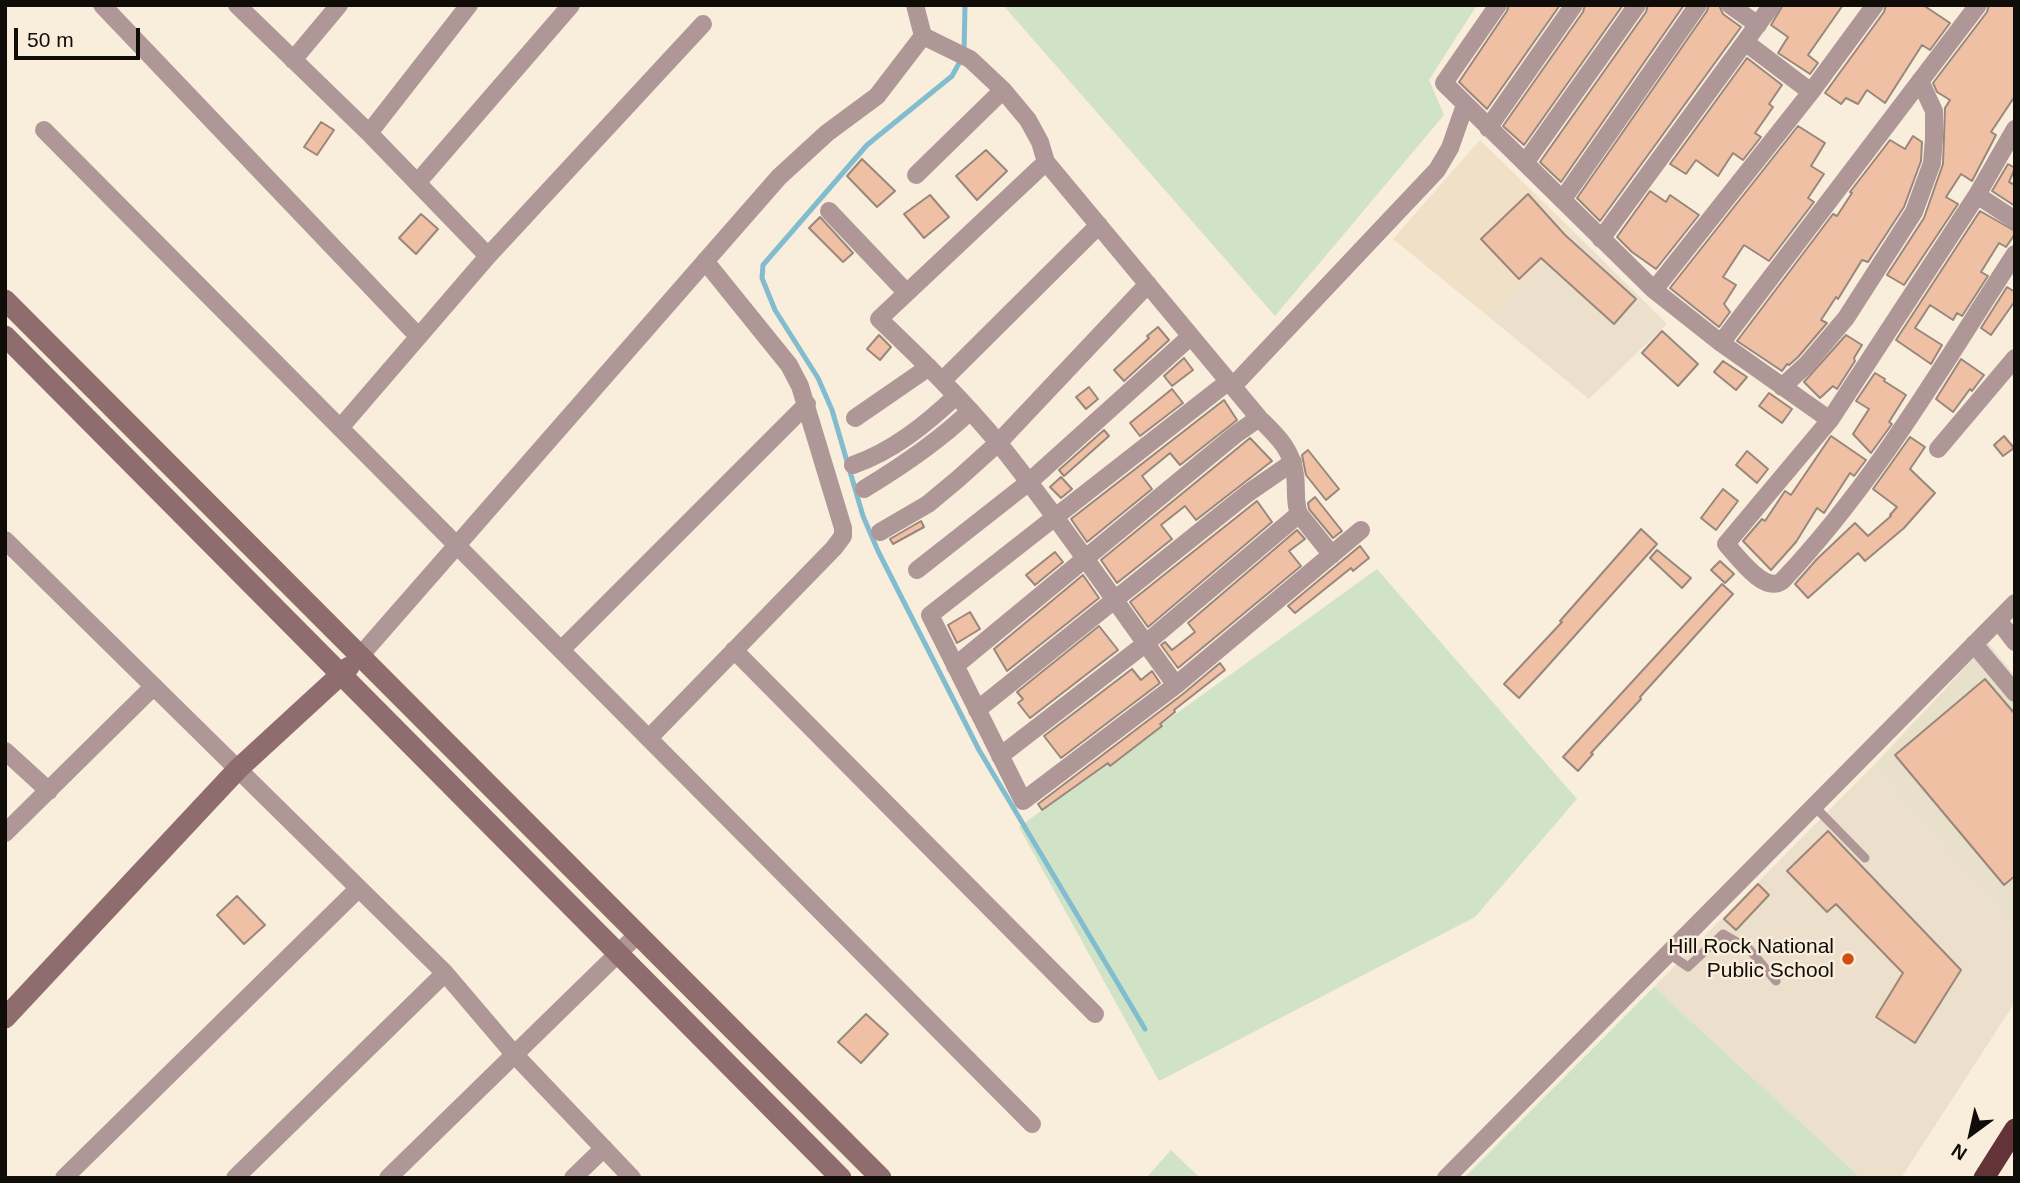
<!DOCTYPE html>
<style>
body{margin:0}
#map{position:relative;width:2020px;height:1183px;overflow:hidden;background:#f9eddb;font-family:Arial,sans-serif}
canvas{display:block}
.frame{position:absolute;inset:0;border:7px solid #100c07;pointer-events:none}
.north{position:absolute;left:1936px;top:1099px;width:70px;height:70px;-webkit-text-stroke:5px #f9eddb;paint-order:stroke;rotate:213deg;font-size:19px;font-weight:700;line-height:28px;text-align:center;color:#100c07}
.north::after{content:'';display:block;margin:auto;width:24px;height:32px;background:#100c07;clip-path:polygon(50% 0,100% 100%,50% 72%,0 100%)}
.scale{position:absolute;left:14px;top:28px;width:126px;height:32px;box-sizing:border-box;border:4px solid #100c07;border-top:0;padding-left:9px;font-size:21px;line-height:24px;white-space:nowrap;color:#100c07;-webkit-text-stroke:5px #f9eddb;paint-order:stroke}
</style>
<div id="map">
<canvas width="2020" height="1183"></canvas>
<div class="frame"></div>
<div class="north">N</div>
<div class="scale">50 m</div>
</div>
<script>
const ctx = document.querySelector('canvas').getContext('2d');
ctx.lineJoin = 'round';
function paint(path, color) {
  ctx.fillStyle = color;
  ctx.fill(path, 'evenodd');
}
function strokePath(path, color, width, dash) {
  ctx.strokeStyle = color;
  ctx.lineWidth = width;
  ctx.lineCap = dash ? 'butt' : 'round';
  ctx.setLineDash(dash || []);
  ctx.stroke(path);
}
function drawText(font, color, halo, rows, align = 'center') {
  ctx.font = font + ' Arial,sans-serif';
  ctx.lineWidth = 5;
  ctx.setLineDash([]);
  ctx.textBaseline = 'middle';
  ctx.strokeStyle = halo;
  ctx.fillStyle = color;
  for (const [text, x, y, turn = 0] of rows) {
    ctx.save();
    ctx.translate(x, y);
    ctx.rotate((+turn || 0) * Math.PI / 180);
    ctx.textAlign = isNaN(turn) ? turn : align;
    if (halo) ctx.strokeText(text, 0, 0);
    ctx.fillText(text, 0, 0);
    ctx.restore();
  }
}
const built = new Path2D(`
 M1480,140L1574,232L1489,317L1393,239Z`);
const industrial = new Path2D(`
 M1988,643L2015,676V930L1873,766Z`);
const education = new Path2D(`
 M1574,232L1667,324L1589,399L1489,317Z
 M1873,766L2015,930V1002L1901,1178H1861L1654,987Z`);
const green = new Path2D(`
 M1003,5H1477L1429,80L1444,115L1275,316Z
 M1377,569L1577,799L1475,917L1159,1081L1019,827Z
 M1654,987L1861,1178H1464Z
 M1171,1150L1200,1178H1146Z`);
const stream = new Path2D(`
 M965,5L964,54L952,76L867,145L763,265L762,278L775,310L818,378L832,410L863,516L878,551L979,750L1145,1029`);
const building = new Path2D(`
 M1509,5H1560L1487,109L1459,82L1507,11Z
 M1585,5H1623L1524,145L1503,126L1583,12Z
 M1648,5H1684L1561,182L1540,162L1646,12Z
 M1709,5H1719L1723,14L1741,27L1600,221L1577,198L1707,11Z
 M1783,5H1843L1808,55L1818,63L1810,74L1778,53L1788,37L1771,25Z
 M1886,5H1923L1950,23L1930,50L1922,45L1885,103L1867,90L1858,104L1846,98L1841,104L1825,93L1884,12Z
 M1989,5H2015V96L1991,132L1996,135L1972,181L1961,174L1946,197L1958,204L1904,285L1887,275L1924,218L1943,164L1945,108L1950,100L1937,92L1933,83L1987,12Z
 M1747,58L1782,85L1769,104L1773,107L1755,133L1761,137L1743,160L1733,153L1718,176L1696,160L1686,174L1670,164Z
 M321,122L334,130L317,155L304,147Z
 M1798,126L1825,143L1811,166L1824,174L1808,198L1814,202L1769,261L1744,245L1723,277L1736,285L1724,304L1730,312L1719,327L1670,288Z
 M1913,136L1922,142L1921,161L1904,207L1868,262L1862,260L1838,299L1836,297L1821,320L1827,323L1798,357L1789,365L1787,364L1782,371L1737,341L1833,214L1837,216L1852,193L1850,192L1890,140L1905,149Z
 M986,150L1007,171L977,200L956,176Z
 M862,159L895,191L877,207L847,176Z
 M2008,164L2015,168L2009,182L2015,185V206L1992,191Z
 M1650,191L1666,202L1670,195L1699,215L1656,269L1632,252L1617,237Z
 M1528,194L1565,235L1636,299L1614,324L1541,258L1519,279L1481,239Z
 M930,195L949,217L924,238L904,214Z
 M1980,211L2015,231V234L2006,247L1999,243L1981,272L1988,276L1962,316L1957,313L1953,320L1930,305L1915,328L1942,345L1931,364L1896,340Z
 M421,214L438,229L416,254L399,238Z
 M820,217L853,253L843,262L809,228Z
 M2007,287L2015,292V301L1991,335L1981,328Z
 M1158,327L1169,340L1124,381L1114,370L1149,338L1147,336Z
 M1662,331L1698,364L1678,386L1642,353Z
 M879,335L891,347L880,360L867,349Z
 M1846,335L1862,345L1854,358L1855,361L1837,389L1833,386L1820,398L1804,382Z
 M1184,358L1193,370L1172,386L1164,376Z
 M1961,359L1984,375L1972,391L1970,389L1953,412L1936,399Z
 M1723,361L1747,377L1736,390L1714,372Z
 M1875,373L1885,379L1884,381L1906,395L1889,422L1892,424L1871,453L1853,434L1869,409L1856,401Z
 M1089,387L1098,399L1086,409L1076,397Z
 M1172,389L1183,403L1140,436L1130,423Z
 M1769,393L1792,409L1782,423L1759,406Z
 M1224,400L1237,420L1180,465L1170,453L1142,476L1152,489L1087,542L1071,519Z
 M1104,430L1109,436L1064,476L1059,470Z
 M1831,436L1866,460L1854,476L1850,473L1824,513L1817,508L1796,542L1771,570L1743,541L1762,519L1765,521L1785,491L1791,495Z
 M2004,436L2014,448L2003,456L1994,445Z
 M1910,437L1925,447L1910,469L1935,493L1904,528L1865,561L1858,553L1808,598L1795,584L1817,559L1855,523L1868,536L1891,516L1890,515L1897,507L1873,489Z
 M1250,438L1272,461L1196,520L1185,506L1161,525L1172,539L1117,583L1101,560Z
 M1308,450L1339,489L1326,500L1306,475L1302,455Z
 M1747,451L1768,469L1757,483L1736,465Z
 M1061,477L1072,489L1061,498L1050,487Z
 M1723,489L1738,501L1716,530L1701,518Z
 M1315,497L1342,531L1333,538L1309,509L1308,503Z
 M1257,501L1272,522L1148,627L1130,602Z
 M921,521L924,527L893,544L890,539Z
 M1641,529L1657,544L1519,698L1504,684L1562,622L1560,621Z
 M1297,530L1305,539L1289,551L1301,566L1178,668L1161,645L1165,642L1172,650L1195,632L1188,623Z
 M1360,546L1369,558L1353,571L1351,568L1295,613L1288,606Z
 M1657,550L1691,578L1682,588L1650,558Z
 M1055,552L1063,562L1035,585L1026,575Z
 M1720,561L1734,574L1725,583L1711,570Z
 M1083,575L1099,598L1007,671L994,649Z
 M1722,584L1733,594L1640,697L1641,699L1591,753L1593,754L1578,771L1563,757Z
 M970,612L980,629L957,643L948,625Z
 M1099,626L1118,650L1030,718L1018,703L1023,699L1017,692Z
 M1220,663L1225,670L1174,710L1175,712L1160,724L1162,726L1110,766L1108,763L1042,810L1038,804L1183,694Z
 M1132,669L1141,680L1152,671L1160,683L1061,758L1044,736Z
 M1985,679L2015,714V876L2004,885L1895,755Z
 M1828,831L1961,970L1915,1043L1876,1017L1903,973L1836,904L1827,912L1787,871Z
 M1758,884L1769,895L1736,930L1724,919Z
 M237,896L265,925L244,944L217,915Z
 M866,1014L888,1034L861,1063L838,1042Z`);
const lane = new Path2D(`
 M1814,806L1865,858
 M1668,953L1688,967L1723,934L1749,949L1776,981`);
const street = new Path2D(`
 M102,5L418,336
 M237,5L369,133L488,256
 M1498,5L1444,83L1654,290L1721,343L1830,420
 M1730,5L1758,25
 M923,36L970,59L1003,90L1028,120L1040,142L1046,162L1259,418C1277,436 1292,449 1295,475C1297,488 1294,501 1299,514L1332,555
 M1745,42L1811,92
 M293,60L339,5
 M1488,128L1574,5
 M2015,129L1977,195L1830,420L1726,544C1738,557 1764,594 1782,581C1875,483 1942,366 2015,254
 M44,130L1032,1124
 M369,133L469,5
 M1046,162L879,319C921,359 963,400 1000,445C1062,522 1117,605 1176,685
 M1525,163L1637,5
 M916,175L1003,90
 M417,183L571,5
 M1977,195L2015,220
 M1563,199L1698,5
 M829,211L906,292
 M1601,239L1772,5
 M1654,290L1811,92L1875,5
 M1721,343L1978,5
 M942,381L1099,225
 M1229,381L930,615L1023,801L1176,685L1361,530
 M1233,386L1437,170L1450,148L1465,105
 M1782,387L1806,365L1846,318L1914,212L1932,163L1934,138V111L1920,81
 M855,418L929,367
 M340,428L488,256L703,24
 M1938,449L2015,358
 M853,465C893,451 925,425 956,396
 M864,489C902,466 938,442 970,411
 M880,532L928,504L958,479L998,443L1148,284
 M5,540L445,973L514,1054L632,1178
 M917,570L1029,482L1191,336
 M1998,620L2015,642
 M1974,644L2015,693
 M561,650L807,404
 M734,650L1095,1014
 M360,656L779,177L827,133L877,96L923,36L915,5
 M955,666L1236,434L1259,418
 M977,710L1248,493L1293,462
 M649,738L834,548L843,536V528L800,386L789,365L705,261
 M5,751L49,791
 M1000,756L1145,644L1299,514
 M5,833L154,686
 M64,1178L359,888
 M235,1178L445,973
 M388,1178L638,934
 M573,1178L604,1148
 M1446,1178L2015,603`);
const secondary = new Path2D(`
 M5,300L881,1178
 M5,336L841,1178
 M5,1018L238,769L349,667`);
const highway = new Path2D(`
 M1984,1178L2015,1129`);
const markers = [
 [1848,959,7,"#d34e12"]
];
const poiNames = [
 ["Hill Rock National",1834,947],
 ["Public School",1834,971]
];
paint(built, '#f0e0c8');
paint(industrial, '#e8e0cb');
paint(education, '#ecdfcb');
paint(green, '#d1e3c6');
strokePath(stream, '#82bccf', 5);
paint(building, '#efc0a4');
strokePath(building, '#99877c', 2);
strokePath(lane, '#af9697', 9);
strokePath(street, '#af9697', 18);
strokePath(secondary, '#8f6c6d', 21);
strokePath(highway, '#623438', 21);
for (const [x, y, r, color] of markers) {
  const dot = new Path2D();
  dot.arc(x, y, r, 0, 2 * Math.PI);
  ctx.fillStyle = color;
  ctx.fill(dot);
  strokePath(dot, '#f9eddb', 2.5);
}
drawText('21px', '#100c07', '#f9eddb', poiNames, 'right');
</script>
